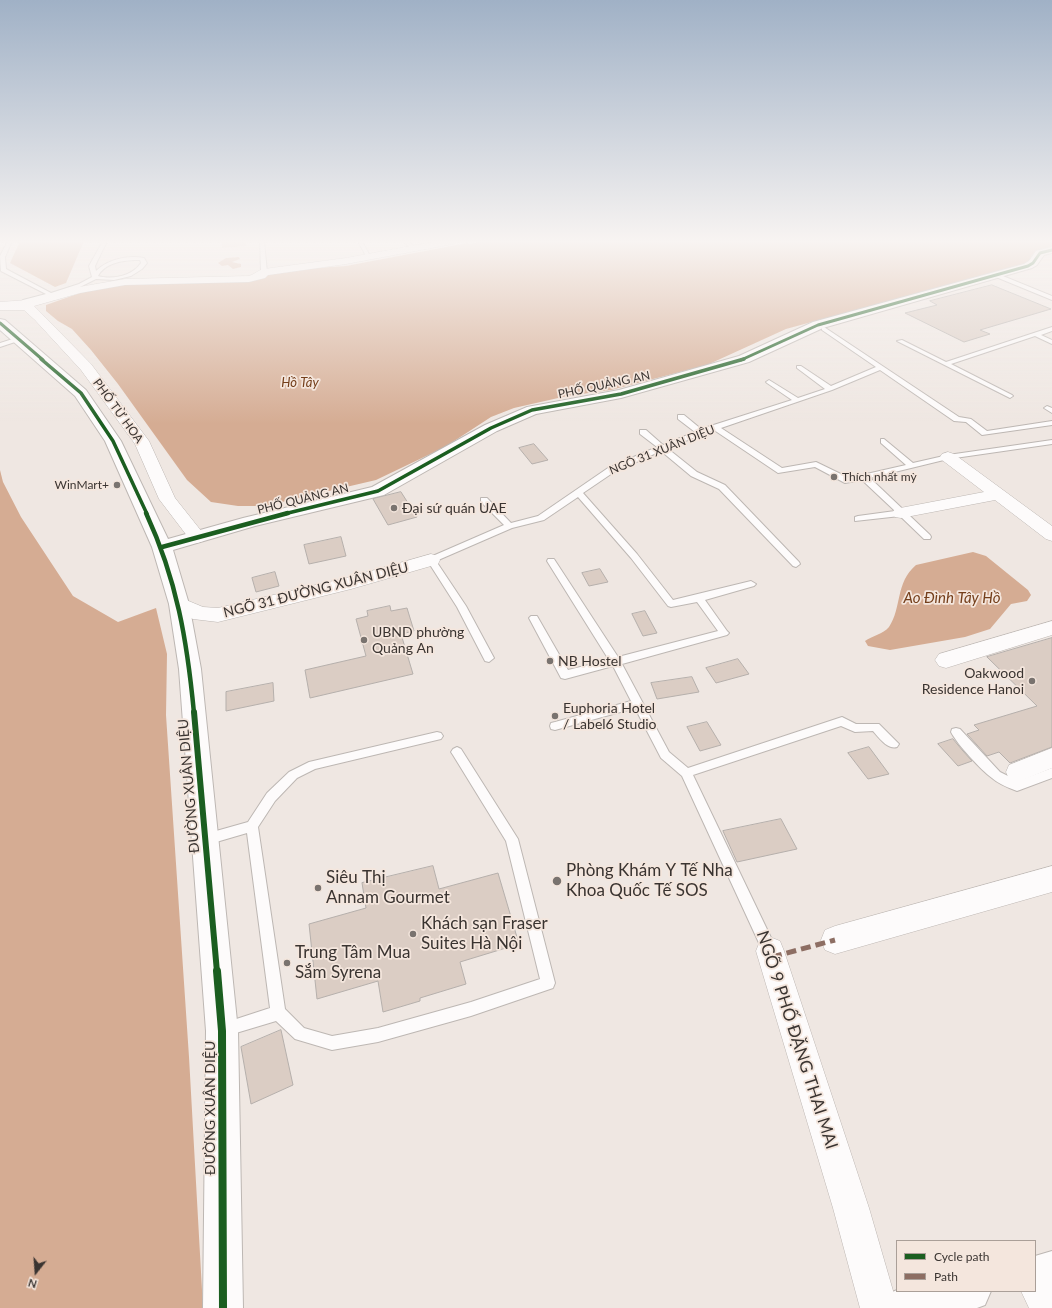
<!DOCTYPE html>
<meta charset="utf-8">
<style>
body{margin:0}
#map{position:relative;width:1052px;height:1308px;overflow:hidden;background:#efe7e2;font-family:Lato,sans-serif}
canvas{display:block}
.legend{position:absolute;left:896px;top:1240px;width:140px;height:52px;box-sizing:border-box;background:#f4e6dd;border:1px solid #aa9f98;margin:0;padding:5px 7px;list-style:none;font-size:12px;color:#3a3431}
.legend li{display:flex;align-items:center;gap:8px;height:20px}
.legend b{width:20px;border:1px solid #aa9f98}
.north{position:absolute;left:16px;top:1252px;width:40px;height:40px;-webkit-text-stroke:3px #f4e6dd;paint-order:stroke;rotate:197deg;font-size:11px;font-weight:700;line-height:16px;text-align:center;color:#3a3431}
.north::after{content:'';display:block;margin:auto;width:14px;height:18px;background:#3a3431;clip-path:polygon(50% 0,100% 100%,50% 72%,0 100%)}
</style>
<div id="map">
<canvas width="1052" height="1308"></canvas>
<ul class="legend">
<li><b style="height:5px;background:#1b5e20"></b>Cycle path</li>
<li><b style="height:5px;background:#8d6e63"></b>Path</li>
</ul>
<div class="north">N</div>
</div>
<script>
const ctx = document.querySelector('canvas').getContext('2d');
ctx.lineJoin = 'round';
function paint(path, color) {
  ctx.fillStyle = color;
  ctx.fill(path, 'evenodd');
}
function strokePath(path, color, width, dash) {
  ctx.strokeStyle = color;
  ctx.lineWidth = width;
  ctx.lineCap = dash ? 'butt' : 'round';
  ctx.setLineDash(dash || []);
  ctx.stroke(path);
}
function drawText(font, color, halo, rows, align = 'center') {
  ctx.font = font + ' Lato,sans-serif';
  ctx.lineWidth = 3.5;
  ctx.setLineDash([]);
  ctx.textBaseline = 'middle';
  ctx.strokeStyle = halo;
  ctx.fillStyle = color;
  for (const [text, x, y, turn = 0] of rows) {
    ctx.save();
    ctx.translate(x, y);
    ctx.rotate((+turn || 0) * Math.PI / 180);
    ctx.textAlign = isNaN(turn) ? turn : align;
    if (halo) ctx.strokeText(text, 0, 0);
    ctx.fillText(text, 0, 0);
    ctx.restore();
  }
}
const green = new Path2D(`
 M222,241H246V246L222,248Z`);
const water = new Path2D(`
 M20,241H84L66,283L55,287L10,263Z
 M480,241H1052V247C1040,249 1033,249 1029,262L1025,264L786,329L707,365L611,390L567,396L514,408L491,417L445,447L376,480L265,506H238L211,502L187,480L118,384L91,350L72,329L58,321L46,311V305L80,293L115,285L267,275L315,268L346,266L467,243L471,244Z
 M239,257L240,259L232,262L241,264V267L233,269L228,265L222,266L218,263L226,258Z
 M0,470L3,482L21,517L73,596L118,622L156,608L167,654L166,715L189,1057L203,1308H0Z
 M973,552L986,556L1028,590L1031,595L1027,601L1011,604L990,629L965,637L890,650L868,646L865,641C872,636 883,634 889,627C902,608 895,583 916,565Z`);
const building = new Path2D(`
 M992,285L1051,309L980,330L990,334L964,342L905,313L937,305L930,301Z
 M534,444L548,460L532,464L519,448Z
 M401,492L417,517L388,525L373,499Z
 M341,537L346,556L309,564L304,545Z
 M600,569L608,582L589,586L582,573Z
 M275,572L279,586L256,592L252,578Z
 M390,606L391,611L407,608L414,631L401,634L413,674L310,698L305,670L366,656L356,619L368,616L367,611Z
 M645,611L657,633L643,636L632,614Z
 M1052,638V747L1010,763L999,752L987,756L967,734L979,730L974,725L1037,706L987,657Z
 M738,659L749,674L716,683L706,668Z
 M692,677L699,692L657,699L651,683Z
 M273,683L274,701L226,711V692Z
 M707,722L721,745L700,751L687,727Z
 M953,739L963,751L972,761L958,766L938,744Z
 M869,747L889,774L868,779L848,753Z
 M781,819L797,849L737,862L723,831Z
 M433,866L439,889L498,873L519,944L460,962L466,984L420,998V1001L383,1012L378,981L317,999L309,924L366,908L362,883Z
 M281,1030L293,1085L251,1104L241,1047Z`);
const service = new Path2D(`
 M8,241H12L5,257L6,269L51,293L79,284L92,277L89,266L103,241H107L95,266L96,271C108,259 128,255 144,258L147,263L142,269L131,276L114,280L96,279L74,290L27,302L17,308L14,306L15,305L23,300L46,294L1,271L0,256ZM134,260H140L141,263C132,276 113,280 98,276C105,263 121,261 134,260Z
 M260,241H264L267,272L264,274L261,272Z
 M358,241H362L371,258H367Z
 M403,241H408L416,248L411,249Z
 M998,274L1052,296V300L996,277V275Z
 M824,327L959,417L971,419L987,431L1052,421V425L982,435L966,422L954,421L880,370L832,390L721,428L782,468L816,462L849,478L906,465L881,443V439H884L913,463L948,455L1052,440V444L948,459L870,478L930,535L931,537L930,539H924L900,516L855,521V517L858,516L895,511L862,480L845,483L815,467L778,473L714,430L667,448L697,472L725,485L799,562L800,564L796,567L793,566L719,489L691,476L661,451L614,472L583,493L637,554L673,600L751,581L756,584L754,586L705,600L727,631L729,633L727,635L622,664L669,752L688,768L842,717L856,724H879L899,744L897,747C888,750 879,738 873,731L855,732L841,726L693,775L775,946L777,951L775,956L770,958L765,956L682,776L661,758L635,708L555,730L551,729L550,726L551,723L555,722L631,701L613,666L565,679L561,678L529,618L531,616H537L568,670L609,660L547,561L548,559H554L618,657L718,631L697,602L671,607L668,606L631,558L578,497L544,520L512,528L436,561L466,606L494,658L489,662L485,661L457,607L427,560L428,558L504,525L481,502V498H487L511,523L538,516L608,468L657,447L640,434V430H646L663,445L695,432L678,419V415H684L701,429L792,400L767,383L766,382L769,380L798,398L825,389L797,368V366H801L831,386L876,367L822,330V328Z
 M1052,327V331L1041,335L1052,340V344L1035,336L951,364L1012,395L1013,396L1010,398L897,341L902,340L946,362Z
 M19,337L21,338V340L0,347V343Z
 M1047,406L1052,408V413L1044,408Z
 M956,728L960,729L1000,772L1018,781L1052,768V778L1017,791C1009,788 999,784 992,778C981,770 957,744 951,732L952,729Z
 M437,732L441,733L443,736L441,739L315,769L297,778L275,801L258,827L285,1009L304,1028L332,1036L378,1028L471,1002L540,979L506,841L453,755L451,752L453,749L457,747L461,749L518,839L555,983L553,988L471,1016L378,1042L332,1050L295,1039L276,1021L226,1036L221,1034L219,1029L221,1024L270,1008L247,833L206,845L202,843L200,839L202,835L248,822L267,793L289,772L309,762Z`);
const minor = new Path2D(`
 M438,241H458L453,244L346,264L268,275L265,278L249,282L125,285L80,293L34,306L91,364L149,441L175,498L206,537L203,541L197,543L191,541L159,499L135,444L81,370L35,320L24,310H0V302L28,300L79,287L125,279L249,276C255,274 258,270 264,269L346,258Z
 M948,452L954,454L1052,526V541L1046,539L995,500L901,518L895,517L892,513L895,509L984,492L942,460L940,457L942,454Z
 M431,554L438,556L440,560L438,564L351,589L218,622L193,619L172,609L169,604L172,599L179,597L203,607L218,608L350,577Z
 M1052,621V635L946,668L939,666L935,660L939,654Z
 M1052,748V768L1018,782L1009,779L1006,772L1009,765Z
 M1052,866V892L835,954L825,950L821,940L825,930L835,926Z
 M770,937L780,941L784,951L869,1208L898,1308H860L833,1208L756,951L760,941Z
 M1035,1262L1048,1268L1052,1275V1308H1029L1021,1291H1035Z`);
const tertiary = new Path2D(`
 M1052,247V253L1044,255L1037,265L1032,268L823,328L749,362L621,398L536,414L497,431L384,495L255,526L173,550L189,604L201,669L238,1031L243,1308H203L206,1031L179,669L169,604L152,547L105,441L75,396L0,330V319L5,320L86,390L121,441L168,539L243,518L372,487L485,425L527,407L619,390L739,356L813,322L1024,264L1029,261L1036,251Z
 M1052,1251V1289L1035,1294L1027,1291H1035V1256Z
 M897,1290V1291H991L985,1305L977,1308H882L888,1294Z`);
const quiet = new Path2D(`
 M772,957L835,940`);
const cyclewayFar4 = new Path2D(`
 M0,323L43,360
 M741,360L818,325L1028,266L1033,263L1040,253L1052,250`);
const cyclewayFar3 = new Path2D(`
 M41,359L81,393L113,441L147,514
 M284,514L378,491L491,428L532,410L621,394L744,359`);
const cyclewayFar2 = new Path2D(`
 M146,513C177,580 187,640 194,713
 M162,547L288,513`);
const cyclewayFar1 = new Path2D(`
 M194,712L217,972`);
const cycleway = new Path2D(`
 M217,971L222,1031L223,1308`);
const markers = [
 [834,477,4,"#79736f"],
 [117,485,4,"#79736f"],
 [394,508,4,"#79736f"],
 [364,640,4,"#79736f"],
 [550,661,4,"#79736f"],
 [1032,681,4,"#79736f"],
 [555,716,4,"#79736f"],
 [557,881,5,"#79736f"],
 [318,888,4,"#79736f"],
 [413,934,4,"#79736f"],
 [287,963,4,"#79736f"]
];
const farStreetnames = [
 ["PHỐ QUẢNG AN",604,385,-12],
 ["PHỐ TỪ HOA",118,411,54],
 ["NGÕ 31 XUÂN DIỆU",662,450,-22],
 ["PHỐ QUẢNG AN",303,499,-14]
];
const farPoinames = [
 ["Thích nhất mỳ",842,477],
 ["WinMart+",109,485,"right"]
];
const farWaternames = [
 ["Hồ Tây",300,383]
];
const poiNames = [
 ["Đại sứ quán UAE",402,508],
 ["UBND phường",372,632],
 ["Quảng An",372,648],
 ["NB Hostel",558,661],
 ["Oakwood",1024,673,"right"],
 ["Residence Hanoi",1024,689,"right"],
 ["Euphoria Hotel",563,708],
 ["/ Label6 Studio",563,724]
];
const streetNames = [
 ["NGÕ 31 ĐƯỜNG XUÂN DIỆU",316,590,-14],
 ["ĐƯỜNG XUÂN DIỆU",189,786,-95],
 ["ĐƯỜNG XUÂN DIỆU",210,1108,-90]
];
const waterNames = [
 ["Ao Đình Tây Hồ",952,598]
];
const nearPoinames = [
 ["Phòng Khám Y Tế Nha",566,871],
 ["Khoa Quốc Tế SOS",566,891],
 ["Siêu Thị",326,878],
 ["Annam Gourmet",326,898],
 ["Khách sạn Fraser",421,924],
 ["Suites Hà Nội",421,944],
 ["Trung Tâm Mua",295,953],
 ["Sắm Syrena",295,973]
];
const nearStreetnames = [
 ["NGÕ 9 PHỐ ĐẶNG THAI MAI",797,1040,72]
];
paint(green, '#e7d0c2');
paint(water, '#d5ac93');
paint(building, '#dbcdc4');
strokePath(building, '#b5afab', 1);
strokePath(service, '#bdb7b3', 2);
strokePath(minor, '#bdb7b3', 1);
strokePath(tertiary, '#bdb7b3', 2);
paint(service, '#fdfbfb');
paint(minor, '#fdfbfb');
paint(tertiary, '#fdfbfb');
strokePath(quiet, '#8d6e63', 5, [10, 5]);
strokePath(cyclewayFar4, '#1b5e20', 3);
strokePath(cyclewayFar3, '#1b5e20', 3.5);
strokePath(cyclewayFar2, '#1b5e20', 4.5);
strokePath(cyclewayFar1, '#1b5e20', 6);
strokePath(cycleway, '#1b5e20', 8);
const sky = ctx.createLinearGradient(0, 0, 0, 424);
sky.addColorStop(0, '#a0b1c6');
sky.addColorStop(0.57, '#f8f4f2');
sky.addColorStop(1, '#f8f4f200');
ctx.fillStyle = sky;
ctx.fillRect(0, 0, 1052, 424);
for (const [x, y, r, color] of markers) {
  const dot = new Path2D();
  dot.arc(x, y, r, 0, 2 * Math.PI);
  ctx.fillStyle = color;
  ctx.fill(dot);
  strokePath(dot, '#f4e6dd', 1.5);
}
drawText('12px', '#3a3431', '#f4e6dd', farStreetnames);
drawText('12px', '#3a3431', '#f4e6dd', farPoinames, 'left');
drawText('italic 13px', '#743e1a', '#f4e6dd', farWaternames);
drawText('14px', '#3a3431', '#f4e6dd', poiNames, 'left');
drawText('14px', '#3a3431', '#f4e6dd', streetNames);
drawText('italic 15px', '#743e1a', '#f4e6dd', waterNames);
drawText('17px', '#3a3431', '#f4e6dd', nearPoinames, 'left');
drawText('17px', '#3a3431', '#f4e6dd', nearStreetnames);
</script>
